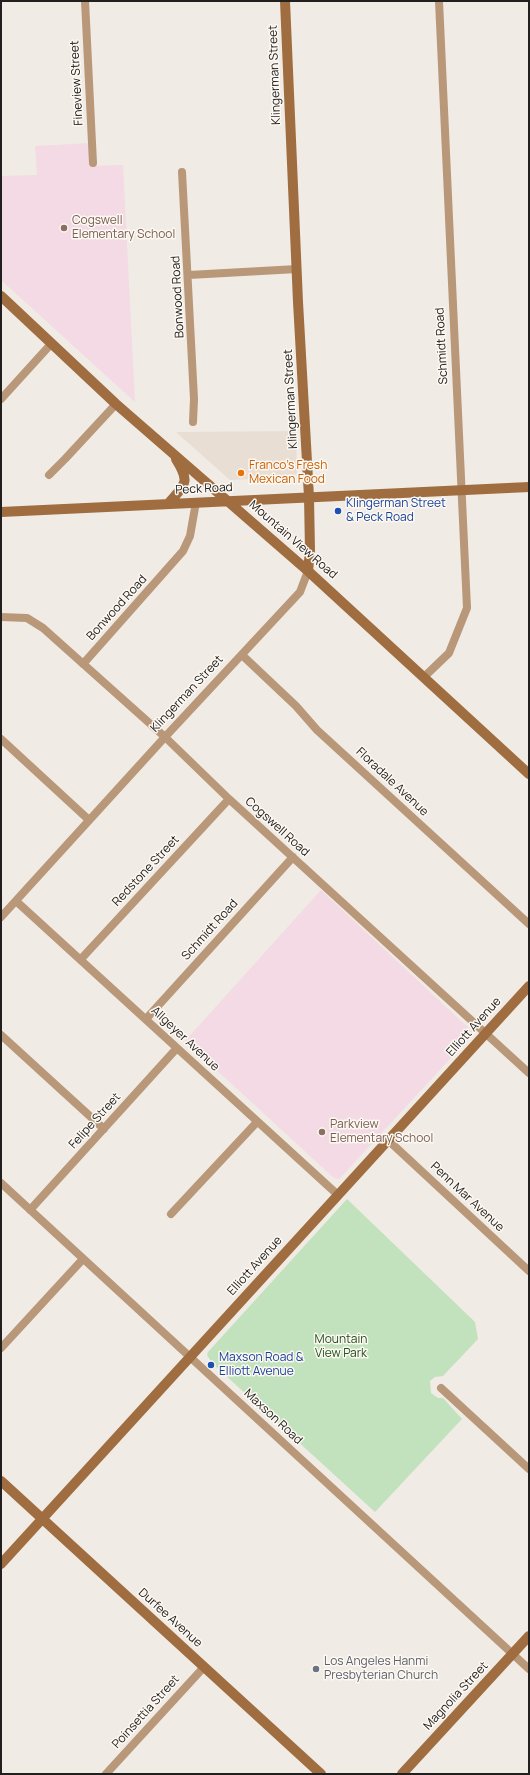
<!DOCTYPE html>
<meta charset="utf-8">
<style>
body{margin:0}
#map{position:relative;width:530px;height:1775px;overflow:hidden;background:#f0ebe5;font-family:Manrope,sans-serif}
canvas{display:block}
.frame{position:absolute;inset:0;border:2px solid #21201e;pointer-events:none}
</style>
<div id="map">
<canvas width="530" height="1775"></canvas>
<div class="frame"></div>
</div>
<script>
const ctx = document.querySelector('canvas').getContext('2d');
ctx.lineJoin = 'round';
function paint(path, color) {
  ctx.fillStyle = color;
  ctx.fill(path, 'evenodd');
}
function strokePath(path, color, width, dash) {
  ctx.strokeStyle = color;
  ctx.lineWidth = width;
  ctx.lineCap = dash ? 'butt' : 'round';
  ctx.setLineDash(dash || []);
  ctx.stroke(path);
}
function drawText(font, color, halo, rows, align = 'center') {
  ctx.font = font + ' Manrope,sans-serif';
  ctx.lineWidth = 3;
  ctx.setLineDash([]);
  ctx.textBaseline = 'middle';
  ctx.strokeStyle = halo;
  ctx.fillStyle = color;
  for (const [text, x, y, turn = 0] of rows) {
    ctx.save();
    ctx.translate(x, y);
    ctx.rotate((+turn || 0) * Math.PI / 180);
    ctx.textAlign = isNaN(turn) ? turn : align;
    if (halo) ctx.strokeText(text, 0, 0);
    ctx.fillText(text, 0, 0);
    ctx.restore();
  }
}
const built = new Path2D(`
 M296,431L297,473L292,477L230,480L176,432Z`);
const education = new Path2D(`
 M91,143L92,166L123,165L135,402L1,280V176L37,175L35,146Z
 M321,890L474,1033L339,1179L334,1178L185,1041Z`);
const green = new Path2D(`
 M347,1199L475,1322L478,1339L443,1376L435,1377L430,1381L431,1393L438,1398H443L462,1419L375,1512L212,1363L207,1355L208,1352Z`);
const street = new Path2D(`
 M85,1L93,163
 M182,172L194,399L193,422
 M189,275L297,269
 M1,399L51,344
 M49,475L65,459L116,404
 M1,617L27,618L43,628L165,737L229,799L529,1073
 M242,655L296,706L317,730L529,924
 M83,664L183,551L190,536L196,502
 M424,677L449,653L467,608L439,1
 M1,739L89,820
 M16,901L338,1195
 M1,917L165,737L300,592L308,571
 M81,959L229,799
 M146,1019L293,857
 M1,1035L104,1129
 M389,1141L529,1271
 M1,1183L529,1669
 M30,1210L177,1048
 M171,1214L257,1122
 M1,1348L83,1259
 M441,1388L529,1469
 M106,1774L204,1667`);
const secondary = new Path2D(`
 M285,1L298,302L309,497L310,551L308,571
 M1,296L116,404L308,571L529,774
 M168,504C185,484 191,483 176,459
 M1,512L529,487
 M1,1481L321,1774
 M1,1564L529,986
 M402,1774L529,1636`);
const markers = [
 [64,228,4,"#8d6e63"],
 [241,473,4,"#e8710a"],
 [338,511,4,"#1a4fb4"],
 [322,1132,4,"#8d6e63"],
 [211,1365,4,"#1a4fb4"],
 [316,1669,4,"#6b7280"]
];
const streetNames = [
 ["Klingerman Street",275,75,-92],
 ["Fineview Street",77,83,-93],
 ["Bonwood Road",178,297,-93],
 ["Schmidt Road",442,346,-93],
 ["Klingerman Street",291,399,-93],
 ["Peck Road",204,489,-3],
 ["Mountain View Road",293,540,41],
 ["Bonwood Road",117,608,-48],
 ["Klingerman Street",187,694,-47],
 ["Floradale Avenue",392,782,43],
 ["Cogswell Road",277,827,42],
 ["Redstone Street",146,871,-47],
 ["Schmidt Road",210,930,-48],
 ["Elliott Avenue",474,1027,-48],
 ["Allgeyer Avenue",185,1039,43],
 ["Felipe Street",95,1121,-48],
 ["Penn Mar Avenue",467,1197,43],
 ["Elliott Avenue",255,1266,-48],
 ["Maxson Road",273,1417,43],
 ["Durfee Avenue",170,1618,42],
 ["Magnolia Street",456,1696,-47],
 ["Poinsettia Street",146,1712,-48]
];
const educationNames = [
 ["Cogswell",72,221],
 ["Elementary School",72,235],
 ["Parkview",330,1125],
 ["Elementary School",330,1139]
];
const foodNames = [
 ["Franco’s Fresh",249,466],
 ["Mexican Food",249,480]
];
const transitNames = [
 ["Klingerman Street",346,504],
 ["& Peck Road",346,518],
 ["Maxson Road &",219,1358],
 ["Elliott Avenue",219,1372]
];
const parkNames = [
 ["Mountain",341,1340],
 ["View Park",341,1354]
];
const worshipNames = [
 ["Los Angeles Hanmi",324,1662],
 ["Presbyterian Church",324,1676]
];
paint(built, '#e9ded3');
paint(education, '#f3dae4');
paint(green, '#c2e2be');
strokePath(street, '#b99779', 8);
strokePath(secondary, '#9f6d3f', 10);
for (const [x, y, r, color] of markers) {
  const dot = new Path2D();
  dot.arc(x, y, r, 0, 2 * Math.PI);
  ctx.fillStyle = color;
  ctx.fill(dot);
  strokePath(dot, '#fdf8f2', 1.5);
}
drawText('12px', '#21201e', '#fdf8f2', streetNames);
drawText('12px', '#785e54', '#fdf8f2', educationNames, 'left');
drawText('12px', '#c56008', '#fdf8f2', foodNames, 'left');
drawText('12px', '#164399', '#fdf8f2', transitNames, 'left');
drawText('12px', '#1e501b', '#fdf8f2', parkNames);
drawText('12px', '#5b616d', '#fdf8f2', worshipNames, 'left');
</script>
